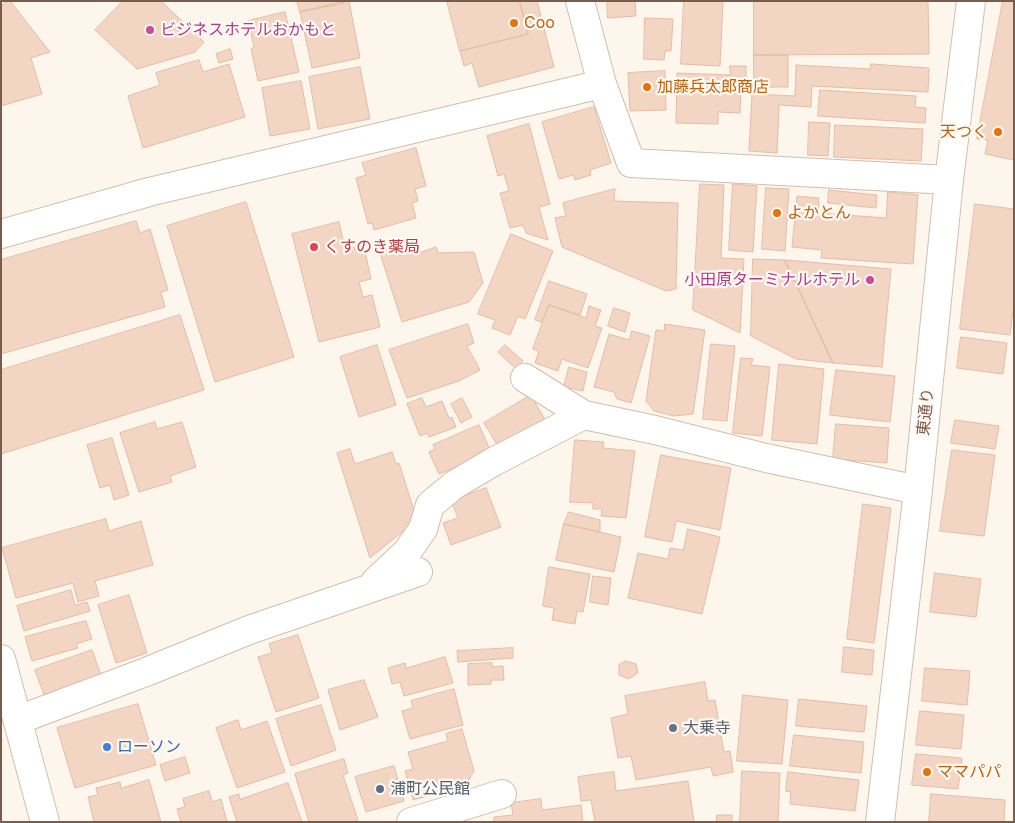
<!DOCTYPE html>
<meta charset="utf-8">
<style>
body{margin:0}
#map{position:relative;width:1015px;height:823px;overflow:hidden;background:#fdf6ec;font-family:Inter,sans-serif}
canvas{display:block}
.frame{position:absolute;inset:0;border:2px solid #7a5c4d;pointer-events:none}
</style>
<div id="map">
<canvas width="1015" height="823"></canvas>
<div class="frame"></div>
</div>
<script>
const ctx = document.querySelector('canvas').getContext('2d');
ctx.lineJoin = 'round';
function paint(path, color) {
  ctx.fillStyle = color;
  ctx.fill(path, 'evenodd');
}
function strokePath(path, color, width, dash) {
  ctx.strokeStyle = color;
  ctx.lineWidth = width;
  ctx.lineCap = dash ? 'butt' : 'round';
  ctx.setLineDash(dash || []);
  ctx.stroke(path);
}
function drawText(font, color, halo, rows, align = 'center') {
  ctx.font = font + ' Inter,"Noto Sans JP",sans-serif';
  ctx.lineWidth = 4.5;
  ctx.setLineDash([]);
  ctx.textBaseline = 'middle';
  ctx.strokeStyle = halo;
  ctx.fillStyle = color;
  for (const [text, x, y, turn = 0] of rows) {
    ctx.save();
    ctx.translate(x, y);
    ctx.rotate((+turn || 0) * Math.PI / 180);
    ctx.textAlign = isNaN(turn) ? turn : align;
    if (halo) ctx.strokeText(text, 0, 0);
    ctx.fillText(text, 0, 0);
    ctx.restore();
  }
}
const building = new Path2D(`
 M8,1H10L50,52L31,58L42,94L1,106V6Z
 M123,1H161L204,42L195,52L137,69L95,30Z
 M297,1H344V3L300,12Z
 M349,1L360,58L312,68L300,12Z
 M447,1H519L528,34L460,51Z
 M537,1L554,67L479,87L472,63L464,66L460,51L528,34L520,2Z
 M607,1H635L636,16L608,18Z
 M684,1H723L720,66L681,64Z
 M754,1H928L929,54L754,55Z
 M1003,1H1014V160L985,154L988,140L977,139Z
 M285,12L299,72L258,81L251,49L254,47L248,21Z
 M645,18L673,19L671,51H665L664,60L644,59Z
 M230,49L233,59L219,63L216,54Z
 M754,55H788V87H754Z
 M199,60L203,72L229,64L245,117L143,148L128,96L160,85L156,73Z
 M871,64L929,68L928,92L812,86L811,107L779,105L777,153L749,151L752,94L795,96L796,65L870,69Z
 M730,66H746V83H741L740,113L718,112V124L676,123L677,73L730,75Z
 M360,67L370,119L318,129L309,77Z
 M665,71L666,110L630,111L628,73Z
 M301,81L310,129L270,136L262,88Z
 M820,90L916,96L915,107L926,108L925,123L818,116Z
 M594,107L611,163L590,170L591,175L575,180L573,175L559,179L542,122Z
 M809,122L830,123L828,156L808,155Z
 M529,124L550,204L539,207L548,240L526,233L523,225L510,228L500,193L509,191L504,174L498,176L487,136Z
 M835,125L923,129L921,161L834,157Z
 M416,148L426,186L415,189L418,201L412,203L416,218L374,230L372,223L368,224L356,178L366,175L362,163Z
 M700,184L724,185L721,258L744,259L740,333L693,310Z
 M733,184L757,186L753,252L729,250Z
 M766,188L789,189L785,251L762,249Z
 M615,189L614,201L678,203L676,289L666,291L562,247L555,218L566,216L563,203Z
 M829,190L877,195L876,208L828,203Z
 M888,192L918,195L913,264L821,258L822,250L792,247L797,196L819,198L818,213L886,218Z
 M246,202L294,357L215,382L167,226Z
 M975,204L1014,209V303L1010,335L960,329Z
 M136,221L140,233L150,229L168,290L161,292L165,307L1,354V260Z
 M339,222L343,240L356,249L364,247L371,279L359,282L363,297L372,295L380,327L319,342L292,234Z
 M511,234L553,251L525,319L518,316L510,335L492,328L495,320L478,314Z
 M409,241L413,255L436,247L438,253L474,252L483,283L469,302L402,322L379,250Z
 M753,259L785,260L833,363L796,359L751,336Z
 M785,260L891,269L882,367L833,363Z
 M549,281L587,294L580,315L549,305L542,322L535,320Z
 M549,305L586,318L589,306L601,310L595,326L602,328L588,368L562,359L558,371L535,363L539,351L533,349Z
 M614,308L630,313L625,332L608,326Z
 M180,315L204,390L1,454V370Z
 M468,324L474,343L467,346L480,370L459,381L407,398L389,350Z
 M665,324L705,330L693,414L674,416L654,411L646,401L656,330L664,331Z
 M632,331L650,336L631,403L617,399L614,392L594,387L609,334L629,340Z
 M961,337L1007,343L1003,374L957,368Z
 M711,344L735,346L727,421L703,419Z
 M377,345L396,405L359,417L340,357Z
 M505,345L523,361L516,369L498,352Z
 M741,358L753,359L751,365L770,367L762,436L733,433Z
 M779,364L824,369L817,444L772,440Z
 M569,367L587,372L583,391L564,387Z
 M836,370L895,376L890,422L830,415Z
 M531,395L545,420L499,448L484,423Z
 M422,398L426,407L442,401L449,418L452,417L456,427L429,437L427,433L420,436L407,404Z
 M462,398L472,417L461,423L451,404Z
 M955,420L999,426L995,449L951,443Z
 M155,422L157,429L182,422L196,467L170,476L172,482L139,492L120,433Z
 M836,424L889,428L887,463L833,459Z
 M479,425L491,452L439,474L429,452L435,449L433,445Z
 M112,438L129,495L114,500L110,485L100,488L87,445Z
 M575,440L604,442L603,448L635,451L626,518L601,516L602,509H593V503L570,502Z
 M350,449L355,464L392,452L396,464L399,463L417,520L370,558L337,453Z
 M952,450L995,455L984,536L940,531Z
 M661,455L731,468L720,530L676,521L672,542L645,537Z
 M486,488L501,527L451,545L443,523L458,518L451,501Z
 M863,504L891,508L874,643L847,639Z
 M569,512L600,520V532L564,524Z
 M106,519L109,531L141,521L153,565L95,581L99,596L78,602L73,583L16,598L2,548Z
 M564,524L621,537L614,572L556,560Z
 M688,529L720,537L702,614L628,598L638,553L668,559L670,548L683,550Z
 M549,567L590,574L583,612L577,611L575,624L552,620L554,608L543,606Z
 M935,573L981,579L976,617L930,612Z
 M593,576L611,578L608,605L590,602Z
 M71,590L75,605L87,602L90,611L24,631L17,606Z
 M129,595L147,653L116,663L98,605Z
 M86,621L92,639L76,644L78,648L32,661L25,637Z
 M298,635L319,698L276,712L258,657L272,653L269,644Z
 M844,647L874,650L872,675L842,672Z
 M513,648V658L458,662L457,651Z
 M92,650L101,675L44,695L35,670Z
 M445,657L453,683L404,696L400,682L392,684L388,668L405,663L406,668Z
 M626,661L636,664L638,673L629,679L619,675V665Z
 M492,663V667L503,666L504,680H491V684L468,685V664Z
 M925,668L970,671L967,705L922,701Z
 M364,680L378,717L340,730L328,690Z
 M705,682L708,701L715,700L724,752L730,751L733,772L713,776L711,767L636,780L631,756L618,758L611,718L628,714L625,696Z
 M454,689L463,725L410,739L402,711L413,708L411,701Z
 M743,695L788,700L782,764L737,761Z
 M799,699L867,706L864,732L796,726Z
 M138,704L156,765L75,788L57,728Z
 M321,705L336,750L291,766L276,719Z
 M920,711L964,715L961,749L916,745Z
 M238,720L241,730L267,721L285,772L237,788L216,728Z
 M462,729L474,771L466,785L413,800L405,771L413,769L408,752L448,741L446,734Z
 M794,735L864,742L861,773L790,766Z
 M916,754L962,758L958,789L912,785Z
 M185,757L190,773L165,781L160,765Z
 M344,759L348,773L343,775L358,820L352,822H309L295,774Z
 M394,766L404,801L366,812L355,777Z
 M742,771L780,773L778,822H740Z
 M614,772L616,791L688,781L694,822H595L591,800L581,801L578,777Z
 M788,772L859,780L855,811L790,804L791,792L786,791Z
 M149,780L161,822H94L88,797L98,795L96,788L120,782L121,788Z
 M288,783L302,822H237L229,797L239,794L240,799Z
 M209,791L212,802L221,799L227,822H181L177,809L185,807L183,799Z
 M931,794L1005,800L1004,822H929Z
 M541,799L542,810L581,805L583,822H494V817L513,815L511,803Z
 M717,815H732V822H717Z`);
const minor = new Path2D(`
 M580,1L602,84L631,163L949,180
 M1,234L149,192L602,84
 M525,378L584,415L655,430L766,458L918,490
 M375,582L407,552L423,529L430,505L454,485L493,462L584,415
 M1,659L45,822
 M18,720L146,672L249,630L418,572
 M411,822L502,794
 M880,822L918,490L949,180L971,1`);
const markers = [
 [514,23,5,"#e8710a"],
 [150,30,5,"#d1479c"],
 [647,87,5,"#e8710a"],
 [998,132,5,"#e8710a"],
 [777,213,5,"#e8710a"],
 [314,247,5,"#e0444e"],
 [870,280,5,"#d1479c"],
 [673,728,5,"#6b7280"],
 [107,747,5,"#3f7fe0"],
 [927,772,5,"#e8710a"],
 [380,789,5,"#5c6f8a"]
];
const foodNames = [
 ["Coo",524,23],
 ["加藤兵太郎商店",657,87],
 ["天つく",988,132,"right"],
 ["よかとん",787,213],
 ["ママパパ",937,772]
];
const hotelNames = [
 ["ビジネスホテルおかもと",160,30],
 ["小田原ターミナルホテル",860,280,"right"]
];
const healthNames = [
 ["くすのき薬局",324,247]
];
const streetNames = [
 ["東通り",926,412,-84]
];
const worshipNames = [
 ["大乗寺",683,728]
];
const shopNames = [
 ["ローソン",117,747]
];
const serviceNames = [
 ["浦町公民館",390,789]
];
paint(building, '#f3d5c3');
strokePath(building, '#e6bba3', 1);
strokePath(minor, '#d1beb0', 30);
strokePath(minor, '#fff', 28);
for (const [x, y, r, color] of markers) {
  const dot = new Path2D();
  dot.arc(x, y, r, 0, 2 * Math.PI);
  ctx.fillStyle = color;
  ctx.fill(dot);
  strokePath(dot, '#fffaf3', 2);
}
drawText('16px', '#c56008', '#fffaf3', foodNames, 'left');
drawText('16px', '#b23c85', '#fffaf3', hotelNames, 'left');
drawText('16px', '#be3a42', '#fffaf3', healthNames, 'left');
drawText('16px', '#7a5c4d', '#fffaf3', streetNames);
drawText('16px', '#5b616d', '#fffaf3', worshipNames, 'left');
drawText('16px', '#366cbe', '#fffaf3', shopNames, 'left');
drawText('16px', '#4e5e75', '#fffaf3', serviceNames, 'left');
</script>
